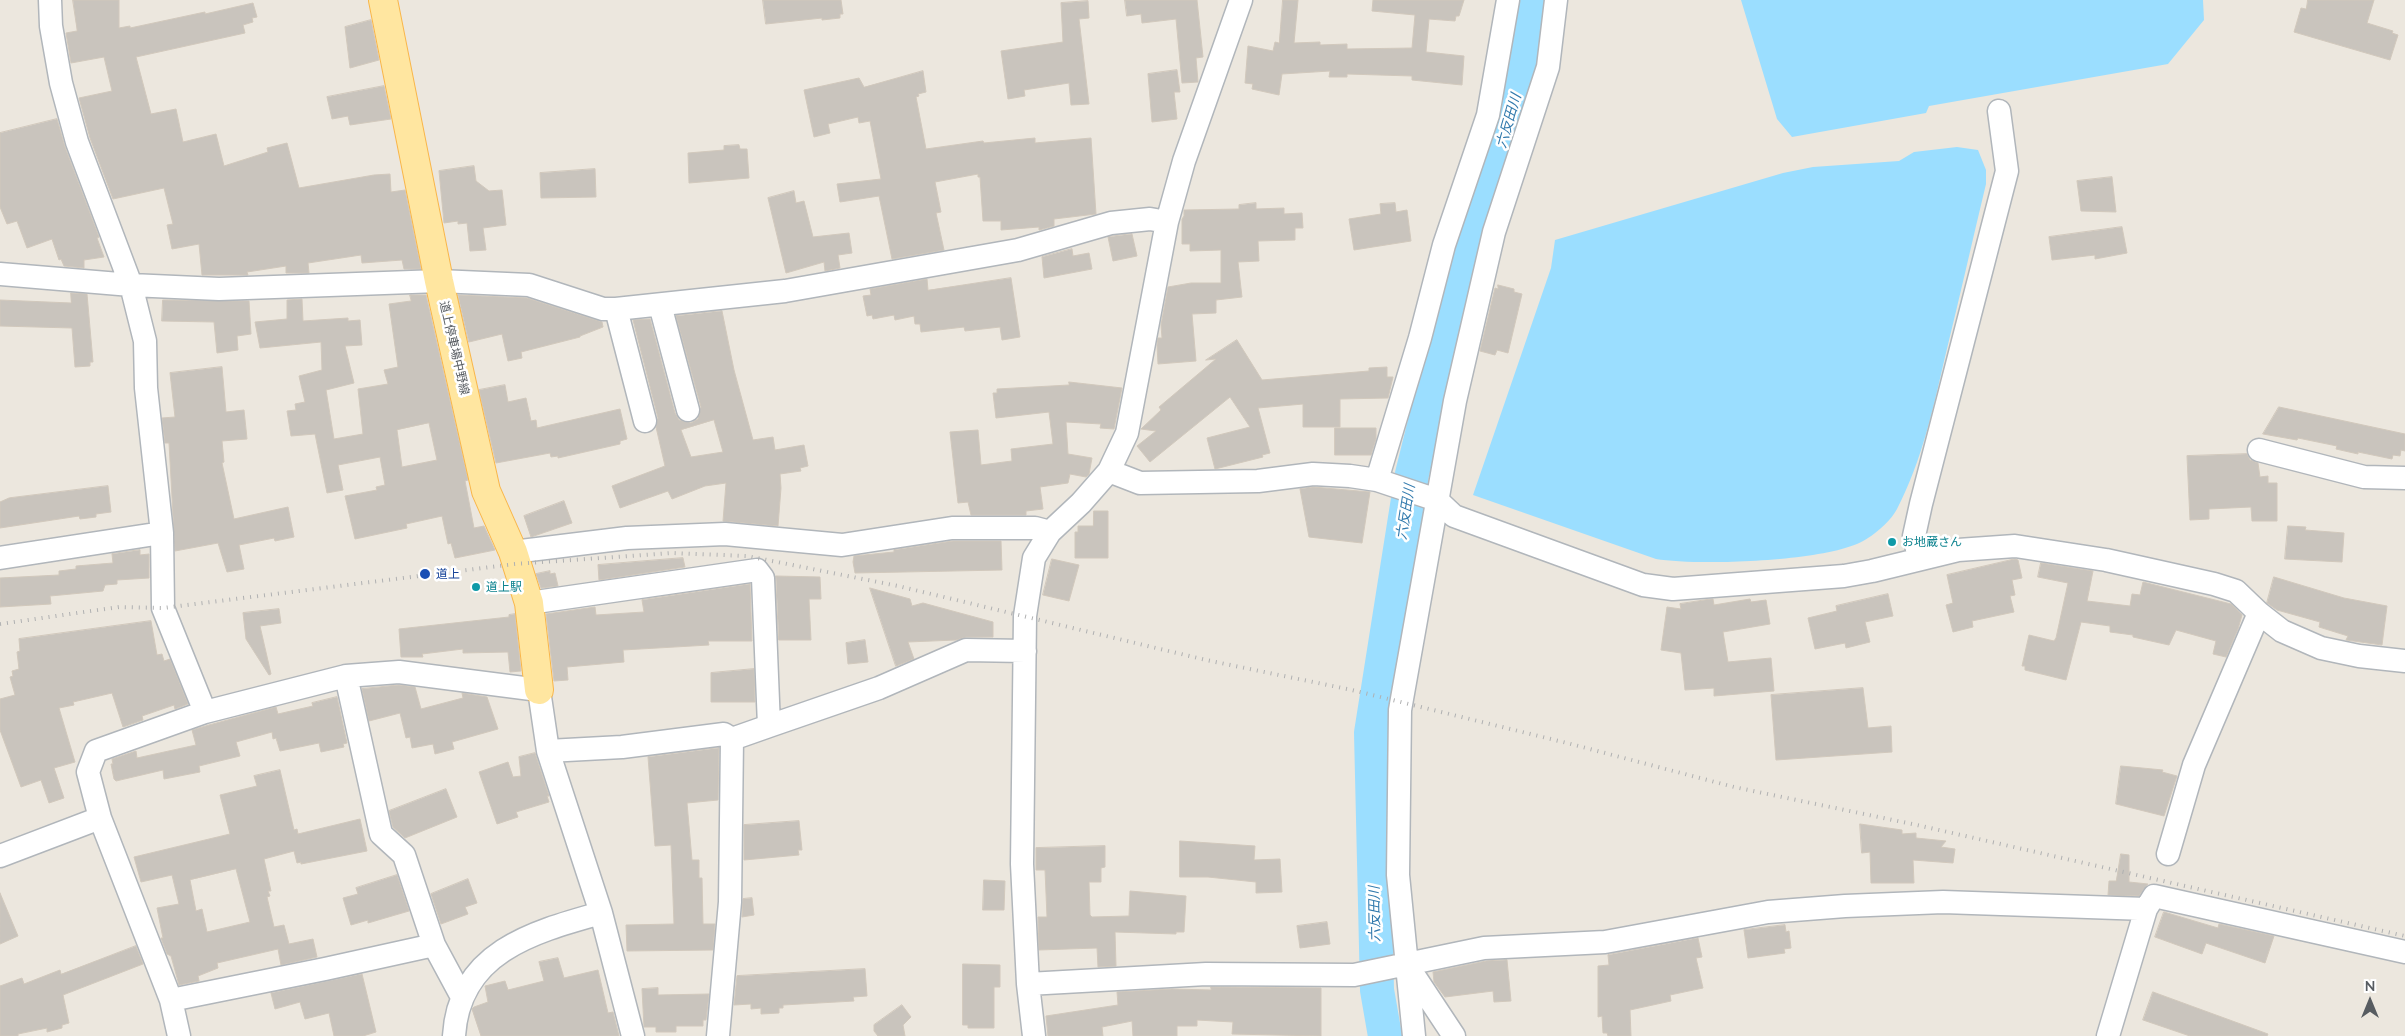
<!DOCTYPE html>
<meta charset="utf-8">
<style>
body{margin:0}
#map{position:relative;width:2405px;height:1036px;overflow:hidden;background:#ece7de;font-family:Mulish,sans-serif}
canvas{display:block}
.north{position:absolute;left:2345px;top:976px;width:50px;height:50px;-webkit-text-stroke:4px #fff;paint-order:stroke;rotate:0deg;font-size:14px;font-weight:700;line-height:20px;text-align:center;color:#575c61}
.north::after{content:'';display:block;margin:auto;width:18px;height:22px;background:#575c61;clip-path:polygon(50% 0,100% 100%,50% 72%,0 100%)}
</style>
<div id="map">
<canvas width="2405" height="1036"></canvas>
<div class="north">N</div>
</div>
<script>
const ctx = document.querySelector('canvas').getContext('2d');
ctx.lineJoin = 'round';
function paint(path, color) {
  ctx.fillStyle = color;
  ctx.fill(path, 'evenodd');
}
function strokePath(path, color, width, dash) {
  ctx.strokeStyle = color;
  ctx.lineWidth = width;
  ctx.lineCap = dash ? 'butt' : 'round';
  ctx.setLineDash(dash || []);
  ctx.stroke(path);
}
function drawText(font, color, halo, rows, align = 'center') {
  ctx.font = font + ' Mulish,"Noto Sans JP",sans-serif';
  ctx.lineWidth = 5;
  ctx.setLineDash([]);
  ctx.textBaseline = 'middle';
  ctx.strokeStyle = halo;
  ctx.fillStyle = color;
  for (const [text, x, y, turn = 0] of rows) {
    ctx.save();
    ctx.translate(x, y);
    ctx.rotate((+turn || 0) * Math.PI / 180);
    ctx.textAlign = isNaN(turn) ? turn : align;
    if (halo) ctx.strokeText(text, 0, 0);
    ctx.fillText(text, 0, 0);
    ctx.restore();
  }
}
const water = new Path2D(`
 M1741,0H2203L2204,20L2168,64L1929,106L1926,113L1792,137L1777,119Z
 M1957,147L1978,150L1986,170V184C1972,242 1959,300 1945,357C1933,409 1922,461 1897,509C1892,519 1878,532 1868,538C1836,562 1698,566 1656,559L1473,495L1551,268L1555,240L1783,173L1813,167L1899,161L1914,152Z`);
const river = new Path2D(`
 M1385,1036L1377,990L1371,733L1412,474L1463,268L1517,102L1529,0`);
const building = new Path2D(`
 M73,0H119V28L130,26V28L205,12V14L253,3L257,17L252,18L253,22L243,25L245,33L136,57L151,114L176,109L183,142L216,134L224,166L268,152L267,148L287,143L299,188L374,175L390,174L391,192L405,190L421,269H404L402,260L362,263L361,255L308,263L309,273H286V266L247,272L248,275H202L199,244L172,249L167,225L173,224L164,188L113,199L90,138L79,98L112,91L104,57L71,63L66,33L77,31Z
 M763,0H841L843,14H840V18L822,20V18L766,24Z
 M1125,0H1197L1203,57L1196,58L1198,82L1182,83L1176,19L1142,23L1141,14L1127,16Z
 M1283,0H1298L1294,43L1320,42V45L1347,44V49L1412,48L1415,15L1372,11L1373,0H1464L1459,16H1456L1455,21L1429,19L1426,52L1464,56L1462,85L1412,80V76L1347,74V77H1329L1330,71L1282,74L1279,95L1252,89L1253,84L1245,83L1248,46L1273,51L1275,42L1279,43Z
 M2308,0H2374L2367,23L2393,31L2392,33L2398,35L2390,60L2294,32L2301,8L2306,9Z
 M1088,1L1089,18L1079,19L1089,104L1071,105L1069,83L1024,90L1025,96L1008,99L1001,51L1063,42L1061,3Z
 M371,20L379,60L350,68L345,27Z
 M1177,70L1180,92H1174L1177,119L1152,122L1148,74Z
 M923,71L926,92L918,94L919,96L916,97L926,149L983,141L984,143L1035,138V143L1091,138L1096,214L1054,219V226L1039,230V227L1001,230V221H983L980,177H978V174L935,182L941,212L936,213L944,250L892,259L879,196L840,202L837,184L881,179L870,121L859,123L858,117L828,124L830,133L814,137L804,90L859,78L864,87Z
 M384,86L391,119L350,125L348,116L332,119L327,97Z
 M57,119L65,147L99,237L97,238L104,257L84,260V268L64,266L61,259L59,260L52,239L27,248L17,221L7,224L0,207V133Z
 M739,145L740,149H747L749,178L689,183L688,153L724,150V146Z
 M474,166L476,181L489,191L502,190L506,225L483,228L486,250L470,251L467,223L458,224V221L444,223L439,171Z
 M595,169L596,197L541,198L540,173Z
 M2112,177L2116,212L2081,211L2077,181Z
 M794,191L796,203L804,201L813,237L849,233L852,253L838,255L840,268L825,271L824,262L786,273L768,198Z
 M1256,203V209L1284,208V214L1302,213L1303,228H1295V240L1258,241L1259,261L1238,262L1242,297L1216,300V313L1192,314L1196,361L1158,364L1157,345L1158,338H1162L1161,325L1168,287L1191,283H1221V250L1190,251V244H1182V219L1184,216V210L1239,209V205Z
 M1395,203L1396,212L1407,210L1411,241L1354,250L1349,219L1381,214L1380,204Z
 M2122,227L2127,253L2095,259V255L2052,260L2049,237Z
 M1132,234L1137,256L1113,261L1108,237Z
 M1072,249L1073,256L1089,253L1092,269L1044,278L1042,257Z
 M1011,278L1020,337L1002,340L1000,327L965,331L964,327L921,332L920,324H915L914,316L895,320L894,315L873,319L872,315L867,316L863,296L871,295L870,289L927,279L928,290Z
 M1498,285L1514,289V292L1522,294L1508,353L1497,350L1495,355L1480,351L1495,288L1498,289Z
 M71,293L87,294L93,362H90V366L75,367L72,328L0,326V300L71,303Z
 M410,295H426L468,480L465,481L474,528L484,526L495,550L455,558L451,543L448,544L442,516L406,524L407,528L355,539L345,496L377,490L376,487L385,485L380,457L338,465L343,490L327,493L315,434L291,436L287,411L296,410L295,404L305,402L299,376L322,370L321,342L260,348L255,322L287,319V300L302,299L303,321L348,318V321L360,320L362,345L345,346L354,383L326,390L334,439L363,434L358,389L388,384L384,370L398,367L389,304L411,301ZM429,423L437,460L402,467L397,430Z
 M458,295L527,298L602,322L603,327L580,336V337L521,352L522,358L508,361L502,334L469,342Z
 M163,300L249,301L251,334L237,336L238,350L217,353L214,322L162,321Z
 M722,311L734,370L753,440L773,437L775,450L804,445L808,466L800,468L801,471L780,474L781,488L778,526L723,521L726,483L705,486L672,499L668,491L620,508L612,486L665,466L656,427L658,418L633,320L650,319L675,413L679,420L691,423L698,419L701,407L676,316ZM714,420L723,452L691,457L681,430Z
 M1237,340L1262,380L1369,371V368L1387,367V377H1393L1388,398L1340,399V427H1303V404L1258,408L1270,453L1262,455L1263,457L1215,469L1207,438L1250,427L1230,397L1150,462L1137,446L1156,431L1141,429L1161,410L1159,407L1216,359L1206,360Z
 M222,367L226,412L244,410L246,429L247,439L222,441L224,462L222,463L234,519L288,507L294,537L275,541L274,538L239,545L244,569L227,572L218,543L175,551L169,443H165L162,418L175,417L170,373Z
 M1069,382L1122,388L1114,429L1100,428L1101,424L1066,422L1068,454L1092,458L1089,474L1086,477L1070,474L1068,483L1040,487L1043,509L1026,511V515H971L968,502L958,503L950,432L978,430L981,465L1012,461L1011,449L1053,444L1049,412L996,418L993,393H997V389L1069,385Z
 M505,385L508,402L526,398L531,421L536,420L537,428L620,409L627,439L620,441V444L558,458V456L551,457L550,453L496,463L479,390Z
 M2279,407L2405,434V451L2401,450L2400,456L2393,455L2392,459L2358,452V454L2336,449L2337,446L2298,438L2297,440L2263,434Z
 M1335,428H1376V439L1371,455H1335Z
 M2247,454L2250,460L2258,463L2260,477L2268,476V483H2277V521H2252L2251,507L2209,509V519L2190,520L2187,456Z
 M108,486L111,512L96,514V517L80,519L79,516L0,528V502L9,498Z
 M1313,487L1370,492L1362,543L1309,537L1300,489Z
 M564,501L572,523L531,537L524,516Z
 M1094,511H1108V558H1075V532H1078V526H1093Z
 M2288,526L2306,527L2305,530L2344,533L2342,562L2285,559Z
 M953,541H1001L1002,570L855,573L853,562L854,556L894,552V550Z
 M140,550V555L149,554V578L117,580V584L105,585L103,591L50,596L51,604L0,607V578L59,575V571L76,569V566L113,563L112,554Z
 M683,558L685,567L599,580L598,565Z
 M1052,559L1079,565L1069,601L1043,595Z
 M2015,559L2018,560L2022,578L2012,580L2015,595L2010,596L2014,612L1972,621L1973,627L1953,632L1946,605L1953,603L1947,575Z
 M2041,563L2093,571L2087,601L2130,606L2132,594L2140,595L2143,582L2231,604L2242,615L2238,629L2226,657L2213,654L2216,641L2176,630L2169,645L2133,637V635L2110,632V626L2081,622L2066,680L2025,670V666H2022L2029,635L2054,641L2056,638L2068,583L2038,577Z
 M550,571V574L555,573L558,586L541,588L536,574Z
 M776,576L820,577L821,599H809L811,640H779Z
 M2274,577L2344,598L2387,606L2382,645L2346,640L2348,636L2319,627L2320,622L2277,610L2267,603Z
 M750,584L752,641H708L709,645L623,650L624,662L567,667L568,680L554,681L546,614L595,607L596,615L644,612L642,600Z
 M870,588L910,599L912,606L923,603L993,622V637H966L956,640L908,642L914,659L896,666Z
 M1888,594L1893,616L1865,622L1870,642L1846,648L1845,643L1815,649L1808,618L1837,611L1836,606Z
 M1711,599H1713L1714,605L1750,599L1751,602L1766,600L1770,624L1723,632L1728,662L1771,658L1774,691L1714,696V688L1685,690L1681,653L1661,650L1667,607L1681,609L1680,604Z
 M279,609L281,623L260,626L271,674L269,675L246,639L243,613Z
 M515,614L521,671L510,672L508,652L463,653V649L422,654L423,657H401L399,629L509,617V615Z
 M151,621L157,655L162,654L164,661L170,659L188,704L175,709L174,705L142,716L143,720L123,727L112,693L73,702L74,705L59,708L75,762L54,768L64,798L49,803L41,780L21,787L0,730V699L15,695L10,677L13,676L12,671L19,669L17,652L20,651L19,639Z
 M865,640L868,662L848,664L846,643Z
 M754,669L755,702H711V673Z
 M399,685L415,687L421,709L463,698L462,693L487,697L498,729L452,742L454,749L435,754L433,744L412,748L410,737L406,738L400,713L369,721L362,689Z
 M1863,688L1868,728L1891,726L1892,752L1776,760L1771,695Z
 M337,697L347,743L343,744L344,747L321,752L319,743L280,751L276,738L273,739L272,732L236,742L240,756L199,766L200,772L164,779L163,770L116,781L114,779L111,764H113L112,759L136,751L137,758L196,745L192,730L209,725L276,707L278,714L313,706L312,703Z
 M719,748L718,800L687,803L692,860H699V878H702L703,924H715L713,950L627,951L626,925L674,924L671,845L655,846L648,757Z
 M535,753L549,796H547L549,802L516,812L518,817L497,824L479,772L508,762L513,777L521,776L519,757Z
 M2121,766L2163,770L2162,772L2177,776L2164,816L2116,804Z
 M280,770L294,830L297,829L298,834L360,819L367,851L301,864V862L297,863L294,851L264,859L271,891H268L270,896L267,897L274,927L284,925L289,944L313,939L317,957L281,965L278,949L217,963L218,968L198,976L199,981L179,985L171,956L167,954L161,938H163L157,908L179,904L172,875L141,882L134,857L230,834L220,795L257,786L254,776ZM236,869L250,922L207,932L202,909L196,911L190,880Z
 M446,789L457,817L405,838L393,827L389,811Z
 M799,821L802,850H798L799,855L744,860V825Z
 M1860,824L1902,830V834L1916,833V838L1946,841L1941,847L1955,849L1953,863L1913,860L1914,883H1871L1870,852L1862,853Z
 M1180,841L1255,846L1254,860L1280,859L1282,892L1256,893V882L1208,877H1180Z
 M1105,846V867L1101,868V882H1089L1090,915L1092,917L1129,916L1130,891L1186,896L1184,932H1176V934L1115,932L1116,966L1098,967L1097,948L1039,950L1038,917H1047L1045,870H1036V848Z
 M2121,854L2129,855V882L2148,884L2139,896L2108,895L2109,881H2116Z
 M397,875L409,911L368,923V920L351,925L343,898L358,894L356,888Z
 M468,879L477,903L465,907L468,914L441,924L431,894Z
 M984,880L1005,881L1004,910H983Z
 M0,893L18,936L0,944Z
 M752,898L754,915L742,917L743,899Z
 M2164,912L2218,928L2219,924L2274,936L2265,963L2206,943L2202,954L2155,937Z
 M1327,922L1330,944L1300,948L1297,926Z
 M1785,925L1786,932L1789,931L1791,948L1784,949L1785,953L1748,958L1744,930Z
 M1698,938L1702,957L1696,958L1703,988L1670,995L1671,1001L1630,1010L1631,1036H1608L1607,1033H1603L1602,1016L1598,1017V966L1609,965L1608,955Z
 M136,946L143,964L63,995L69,1023L62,1025V1028L47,1032V1028L18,1034V1036H0V986L22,978L24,984L60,970L61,974Z
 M558,958L564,978L598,970L608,1013L613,1012L619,1036H481L472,1009L474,1007L488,1002L485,986L505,981L508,990L544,981L539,962Z
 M1507,960L1511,1001L1494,1002L1493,991L1445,997L1434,982L1433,972L1486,961Z
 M963,964L1000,965V987H994V1028H968V1025H963Z
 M865,969L867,996L853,997L854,1001L783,1005V1008H779V1013L761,1014V1008L751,1009V1004L734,1005L737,976Z
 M362,974L376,1032L363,1036H334L329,1013L305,1019L300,1002L275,1009L271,993Z
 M1211,987L1321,988V1036L1232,1034L1233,1022L1197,1020V1026H1177V1036H1133L1132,1021L1102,1027L1103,1036H1048L1046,1016L1118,1005L1117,992L1172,989L1211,990Z
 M658,988V995L709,994L706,1020H703V1026H676V1032H656V1027H644L642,989Z
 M2153,992L2268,1034L2267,1036H2190L2143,1020Z
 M902,1005L911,1017L903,1025L905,1036H878L874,1031V1025Z`);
const minor = new Path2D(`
 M50,0L51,26L61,83L77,142L131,285L145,341L146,388L162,533L163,608L205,712
 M0,274L131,285L219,289L439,281L529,285L603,309H616L785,291L1018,250L1111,223L1150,219L1167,222
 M660,305L688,410
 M616,309L645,421
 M2259,450L2364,477L2405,478
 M1109,471L1140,483L1258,481L1313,474L1350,476L1377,480L1437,500L1454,516L1643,585L1673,589L1844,576L1872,571L1958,550L2015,546L2106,560L2214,584L2236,591L2259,613L2282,631L2321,648L2359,656L2405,661
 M1377,480L1420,338L1444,245L1488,115L1508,0
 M513,552L627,538L725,534L842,545L952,528H1035L1050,532
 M0,558L162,533
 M1919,558L1914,536L1921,504L2007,171L1999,111
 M529,603L757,570L763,578L769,726L732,739L730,902L718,1036
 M346,676L381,834L404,855L434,945L462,997
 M769,726L879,688L966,650L1025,651
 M548,751L622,747L724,734L732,739
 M100,818L171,1000L179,1036
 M2168,854L2194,765L2259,613
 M0,856L100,818L88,772L96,751L205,712L346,676L399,672L539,690L548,751L601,913L633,1036
 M1409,968L1454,1036
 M1028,984L1206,974L1354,975L1484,948L1605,942L1768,912L1845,906L1943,902L2146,909
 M171,1000L325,969L434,945
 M454,1036C459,952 533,932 601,913
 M1034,1036L1028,984L1022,864L1025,616L1034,558L1050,532L1081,503L1109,471L1127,433L1167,222L1184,161L1241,0
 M1414,1036L1398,875L1400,710L1455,401L1494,232L1548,67L1556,0
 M2108,1036L2146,909L2154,896L2405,952`);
const major = new Path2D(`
 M383,0L439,281L486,491L513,552L529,603L539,690`);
const rail = new Path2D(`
 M0,624L119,607L163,608L515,564L672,553L747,556L898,586L1206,660L1352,690L1567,743L1734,787L1917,825L2405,936`);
const markers = [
 [1892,542,5,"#0f9aa8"],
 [425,574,6,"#1a4fb4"],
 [476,587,5,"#0f9aa8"]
];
const streetNames = [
 ["道上停車場中野線",454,348,77]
];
const cultureNames = [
 ["お地蔵さん",1902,542],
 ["道上駅",486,587]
];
const transitNames = [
 ["道上",436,574]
];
const waterNames = [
 ["六反田川",1509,121,-74],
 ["六反田川",1406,512,-81],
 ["六反田川",1375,914,-91]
];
paint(water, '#9bdeff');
strokePath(river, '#9bdeff', 34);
paint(building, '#c9c4bd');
strokePath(building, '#d1c8bc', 1);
strokePath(minor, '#b1b6bb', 25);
strokePath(major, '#f9b64a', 30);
strokePath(minor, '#fff', 22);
strokePath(major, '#ffe6a0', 28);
strokePath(rail, '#afb0b1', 4, [1, 6]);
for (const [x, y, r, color] of markers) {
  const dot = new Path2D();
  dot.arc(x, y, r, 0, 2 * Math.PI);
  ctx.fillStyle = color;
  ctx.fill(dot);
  strokePath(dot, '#fff', 2);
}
drawText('12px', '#575c61', '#fff', streetNames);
drawText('12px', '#0d838f', '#fff', cultureNames, 'left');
drawText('12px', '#164399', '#fff', transitNames, 'left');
drawText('italic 14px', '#327aad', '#fff', waterNames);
</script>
